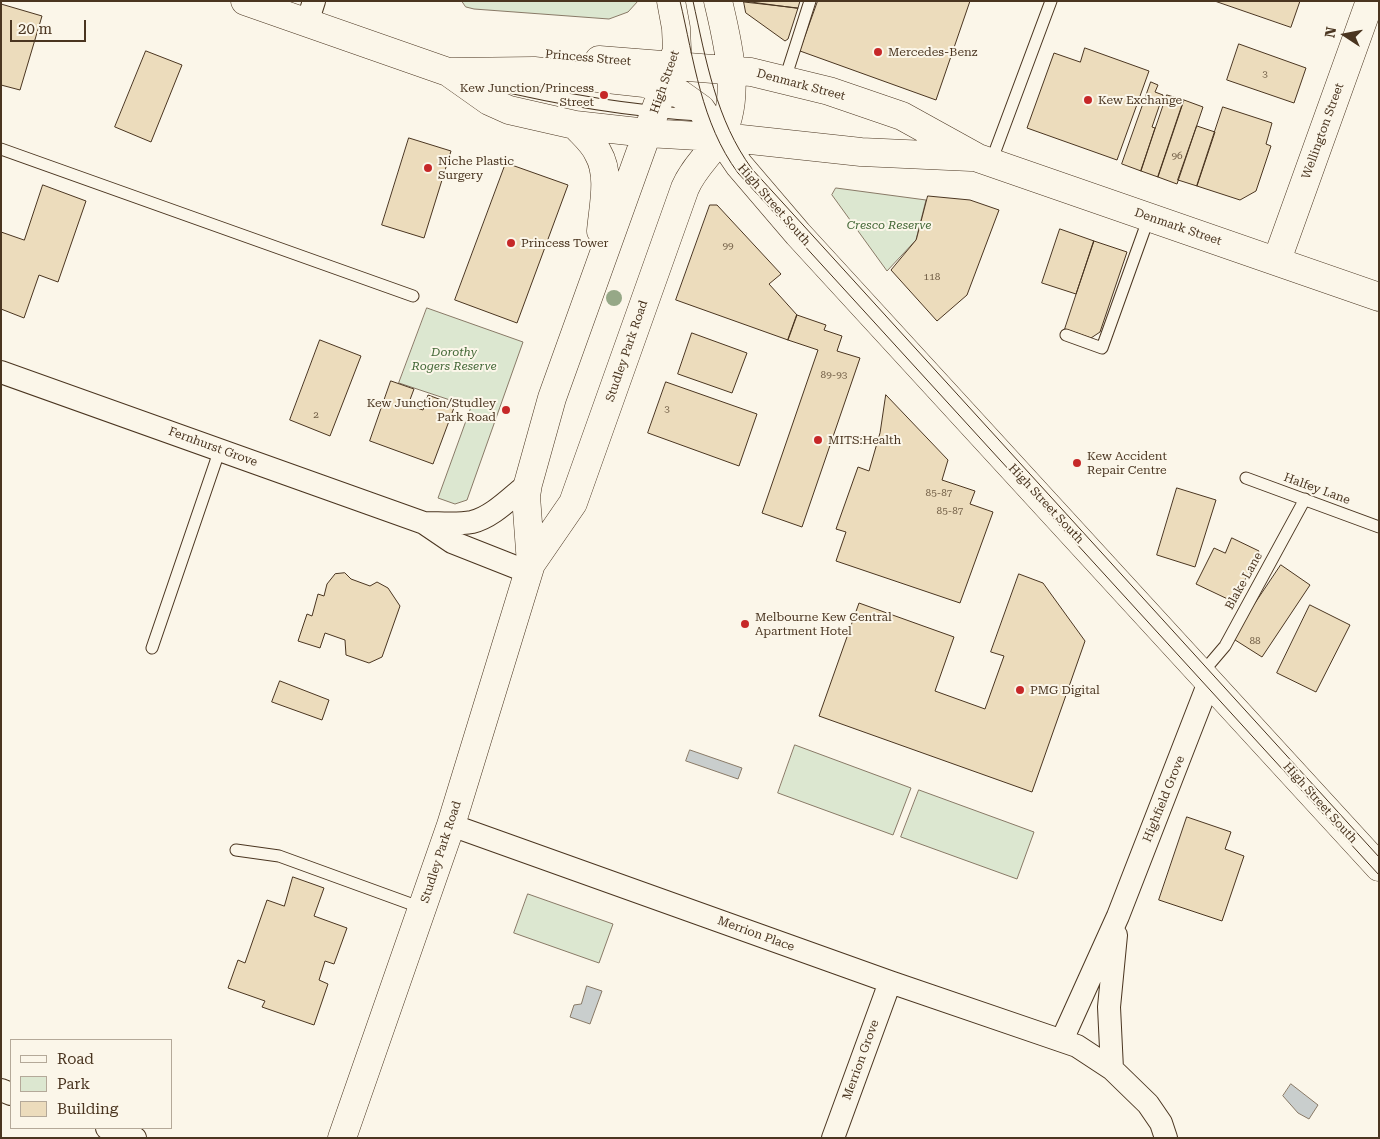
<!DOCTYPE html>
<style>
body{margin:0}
#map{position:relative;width:1380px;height:1139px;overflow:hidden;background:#fbf6e9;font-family:"Roboto Serif",serif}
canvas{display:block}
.frame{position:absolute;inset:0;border:2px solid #4a3520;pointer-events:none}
.legend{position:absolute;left:10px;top:1039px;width:162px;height:90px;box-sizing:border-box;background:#fbf6e9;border:1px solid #b4a999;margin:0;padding:6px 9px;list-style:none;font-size:15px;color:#4a3520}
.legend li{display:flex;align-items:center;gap:10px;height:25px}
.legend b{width:25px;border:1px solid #b4a999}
.north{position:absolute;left:1320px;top:10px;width:50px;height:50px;-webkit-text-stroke:4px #fbf6e9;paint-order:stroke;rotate:281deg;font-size:14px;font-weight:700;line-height:20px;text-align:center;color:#4a3520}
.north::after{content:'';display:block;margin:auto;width:18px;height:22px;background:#4a3520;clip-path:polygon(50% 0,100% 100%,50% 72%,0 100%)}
.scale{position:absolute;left:10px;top:20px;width:76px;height:22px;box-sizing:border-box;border:2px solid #4a3520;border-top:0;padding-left:6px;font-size:15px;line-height:18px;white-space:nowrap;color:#4a3520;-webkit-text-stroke:4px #fbf6e9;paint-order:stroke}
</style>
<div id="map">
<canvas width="1380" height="1139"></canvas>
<div class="frame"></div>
<ul class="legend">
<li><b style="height:6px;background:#fbf6e9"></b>Road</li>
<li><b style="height:14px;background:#dce7d0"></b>Park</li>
<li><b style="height:14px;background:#ecdcbc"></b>Building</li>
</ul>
<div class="north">N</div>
<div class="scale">20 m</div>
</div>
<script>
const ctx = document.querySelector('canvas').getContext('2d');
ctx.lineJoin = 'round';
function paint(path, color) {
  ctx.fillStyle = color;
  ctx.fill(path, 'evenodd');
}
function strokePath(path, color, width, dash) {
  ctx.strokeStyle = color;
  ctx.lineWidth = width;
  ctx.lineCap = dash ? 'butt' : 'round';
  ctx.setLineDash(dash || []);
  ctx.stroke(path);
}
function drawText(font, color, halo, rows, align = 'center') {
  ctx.font = font + ' "Roboto Serif",serif';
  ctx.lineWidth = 4;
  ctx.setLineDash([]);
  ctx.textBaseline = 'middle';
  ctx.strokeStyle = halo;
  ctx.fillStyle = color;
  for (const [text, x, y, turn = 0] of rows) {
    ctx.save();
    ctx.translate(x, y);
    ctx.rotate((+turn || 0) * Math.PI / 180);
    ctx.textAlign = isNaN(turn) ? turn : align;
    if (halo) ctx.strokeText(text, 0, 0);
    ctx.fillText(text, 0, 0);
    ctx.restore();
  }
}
const green = new Path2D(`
 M462,1H638L628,12L609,19L474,9L466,7Z
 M836,188L926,200L916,240L887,271L832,195Z
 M427,308L523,342L467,500L455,504L438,498L471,407L399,383Z
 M795,745L911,788L893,835L778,793Z
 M919,790L1034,832L1017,879L901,837Z
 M528,894L613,924L599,963L514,933Z`);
const water = new Path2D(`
 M690,750L742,768L738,779L686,761Z
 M587,986L602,991L590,1024L570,1017L574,1005L581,1004Z
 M1291,1084L1318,1105L1309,1119L1298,1113L1283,1096Z`);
const building = new Path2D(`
 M744,1H800L798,8Z
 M818,1H970L936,100L800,51Z
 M1215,1H1300L1291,27Z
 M744,2L798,8L788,39L785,41L746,13Z
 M1,4L42,16L20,90L1,85Z
 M1239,44L1306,68L1294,103L1227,80Z
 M1085,48L1149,71L1117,160L1027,128L1054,53L1080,62Z
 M146,51L182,65L151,142L115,127Z
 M1151,82L1158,85L1155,92L1163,95L1152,127L1155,128L1141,171L1122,164Z
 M1167,95L1184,100L1158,177L1141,171Z
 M1184,100L1203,107L1177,184L1158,177Z
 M1223,107L1272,123L1266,144L1271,146L1256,191L1240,200L1197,186Z
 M1197,126L1215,132L1197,186L1178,180Z
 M409,138L451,151L424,238L382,225Z
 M506,163L568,185L517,323L455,300Z
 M43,185L86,201L58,282L39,275L24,318L1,309V232L24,240Z
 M928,196L970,200L999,210L967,295L937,321L891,270L916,240Z
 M710,205H717L781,274L769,284L797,315L788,340L676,300Z
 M1060,229L1094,241L1076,294L1042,283Z
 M1094,241L1127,252L1100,332L1091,338L1065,329Z
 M797,315L826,325L824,330L842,336L837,351L860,358L802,527L762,513L818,350L788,340Z
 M692,333L747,353L732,393L678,374Z
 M320,340L361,356L330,436L290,420Z
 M391,381L414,389L408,405L423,410L428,395L455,405L433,464L370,441Z
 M666,382L757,414L739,466L648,433Z
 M886,395L948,460L942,480L975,491L970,504L993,512L960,603L836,561L846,532L836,529L858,467L869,471L880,433Z
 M1177,488L1216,500L1195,567L1157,555Z
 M1232,538L1259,551L1234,602L1196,584L1214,548L1225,553Z
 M1281,565L1310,585L1262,657L1232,638Z
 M345,573L351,579L370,586L377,582L388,588L400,606L382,657L369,663L346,655L345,640L325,633L320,648L298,641L307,614L312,616L318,594L324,596L327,584L335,574Z
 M1019,574L1043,583L1085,641L1032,792L819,716L859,603L954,637L935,691L985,709L1004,656L991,652Z
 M1310,605L1350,625L1316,692L1277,673Z
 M280,681L329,700L322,720L272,702Z
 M1187,817L1231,832L1225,849L1244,856L1222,921L1159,900Z
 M293,877L324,888L314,916L347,928L334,964L325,961L319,980L328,984L314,1025L262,1007L265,1001L228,988L238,960L245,963L267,900L284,906Z`);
const lane = new Path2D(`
 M785,79L810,1
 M488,82C558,99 627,111 699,115
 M1,149L413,296
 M991,162L1051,1
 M1066,335L1102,348L1149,217
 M1246,478L1379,527
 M152,648L220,449
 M1202,673L1225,646L1305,499
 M236,850L279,856L422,908`);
const street = new Path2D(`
 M307,23L314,1
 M1,372L424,523L452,542L528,572
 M424,523C440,523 457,525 472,522C493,517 511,497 528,484
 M451,825L890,982L1077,1046L1112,1069L1148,1104L1161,1123L1166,1138
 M1062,1040L1118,916L1209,682
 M1112,1069L1109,1007L1116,935
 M1,1090L11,1094
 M107,1128L135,1138
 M833,1138L890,982`);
const secondary = new Path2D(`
 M1277,260L1370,1`);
const primary = new Path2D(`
 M245,1L448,72L534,71L644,83L680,94L701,109L739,165L798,234L1379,867
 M599,60L751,72L829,91L902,116L978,158L1379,297
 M448,72L489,101L509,110L575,125L647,133L732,138L861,152L971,157
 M575,125C583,134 593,142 598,153C611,175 603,207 601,231
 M531,564L526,496L528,484L552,398L677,50L676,28L671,1
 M342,1138L451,825L531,564L573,503L685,188C693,169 707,157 718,141C743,101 728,43 718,1`);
const tram = new Path2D(`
 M680,1C694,60 701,123 738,173L1379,875
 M693,1C706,60 716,120 752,169L1379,857`);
const trees = [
 [614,298]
];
const markers = [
 [878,52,5,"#c62828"],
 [604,95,5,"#c62828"],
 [1088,100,5,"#c62828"],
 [428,168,5,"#c62828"],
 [511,243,5,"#c62828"],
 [506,410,5,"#c62828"],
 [818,440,5,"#c62828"],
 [1077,463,5,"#c62828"],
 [745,624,5,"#c62828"],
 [1020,690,5,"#c62828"]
];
const numberNames = [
 ["3",1265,74],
 ["96",1177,156],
 ["99",728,246],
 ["118",932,277],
 ["89-93",834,375],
 ["3",667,409],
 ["2",316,415],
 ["85-87",939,493],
 ["85-87",950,511],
 ["88",1255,641]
];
const poiNames = [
 ["Mercedes-Benz",888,52],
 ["Kew Junction/Princess",594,88,"right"],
 ["Street",594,102,"right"],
 ["Kew Exchange",1098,100],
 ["Niche Plastic",438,161],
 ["Surgery",438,175],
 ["Princess Tower",521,243],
 ["Kew Junction/Studley",496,403,"right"],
 ["Park Road",496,417,"right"],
 ["MITS:Health",828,440],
 ["Kew Accident",1087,456],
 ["Repair Centre",1087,470],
 ["Melbourne Kew Central",755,617],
 ["Apartment Hotel",755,631],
 ["PMG Digital",1030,690]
];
const streetNames = [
 ["Princess Street",588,58,5],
 ["High Street",665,82,-71],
 ["Denmark Street",801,85,15],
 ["Wellington Street",1323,131,-70],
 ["High Street South",774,205,49],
 ["Denmark Street",1178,227,19],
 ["Studley Park Road",627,351,-71],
 ["Fernhurst Grove",213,447,20],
 ["Halfey Lane",1317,489,20],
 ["High Street South",1046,504,47],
 ["Blake Lane",1244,581,-61],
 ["Highfield Grove",1164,799,-68],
 ["High Street South",1320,803,48],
 ["Studley Park Road",441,852,-72],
 ["Merrion Place",756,934,20],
 ["Merrion Grove",861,1060,-70]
];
const parkNames = [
 ["Cresco Reserve",889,225],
 ["Dorothy",454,352],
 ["Rogers Reserve",454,366]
];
paint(green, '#dce7d0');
strokePath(green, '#887966', 1);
paint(water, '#c9cecd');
strokePath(water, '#887966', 1);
paint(building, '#ecdcbc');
strokePath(building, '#4a3520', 1);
strokePath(lane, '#4a3520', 13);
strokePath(street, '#4a3520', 24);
strokePath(secondary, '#4a3520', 29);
strokePath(primary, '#4a3520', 29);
strokePath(lane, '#fbf6e9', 11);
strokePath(street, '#fbf6e9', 22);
strokePath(secondary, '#fbf6e9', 28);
strokePath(primary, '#fbf6e9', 28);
strokePath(tram, '#4a3520', 1);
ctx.fillStyle = '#96a887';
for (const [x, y] of trees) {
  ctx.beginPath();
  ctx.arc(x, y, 8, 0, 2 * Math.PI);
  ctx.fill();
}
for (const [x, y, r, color] of markers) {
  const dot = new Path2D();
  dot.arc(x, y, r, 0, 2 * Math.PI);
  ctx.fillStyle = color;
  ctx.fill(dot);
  strokePath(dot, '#fbf6e9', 2);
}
drawText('10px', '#725f47', null, numberNames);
drawText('12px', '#4a3520', '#fbf6e9', poiNames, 'left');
drawText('12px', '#4a3520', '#fbf6e9', streetNames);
drawText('italic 12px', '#436837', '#fbf6e9', parkNames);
</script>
